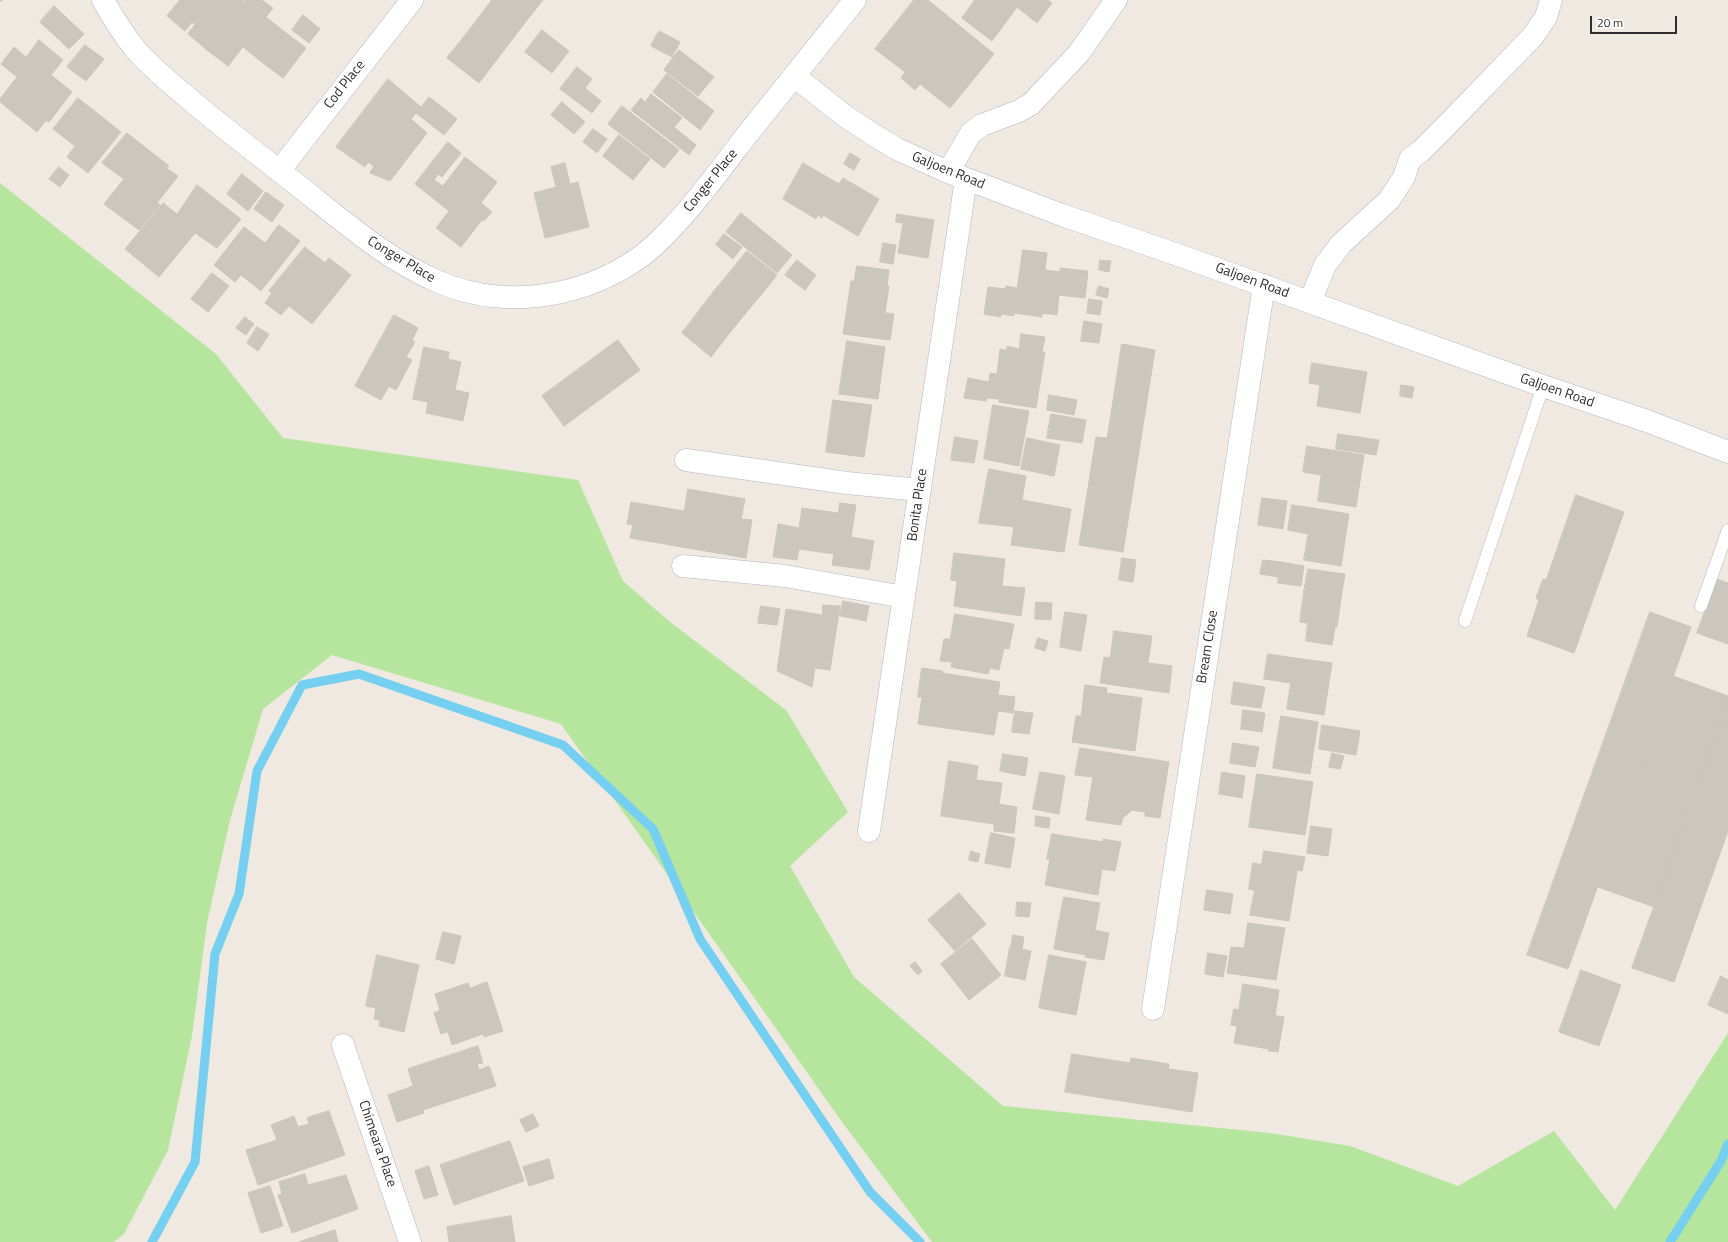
<!DOCTYPE html>
<style>
body{margin:0}
#map{position:relative;width:1728px;height:1242px;overflow:hidden;background:#efe9e1;font-family:"Titillium Web",sans-serif}
canvas{display:block}
.scale{position:absolute;left:1590px;top:16px;width:87px;height:18px;box-sizing:border-box;border:2px solid #2e2e2e;border-top:0;padding-left:5px;font-size:12px;line-height:14px;white-space:nowrap;color:#2e2e2e;-webkit-text-stroke:3px #fff;paint-order:stroke}
</style>
<div id="map">
<canvas width="1728" height="1242"></canvas>
<div class="scale">20 m</div>
</div>
<script>
const ctx = document.querySelector('canvas').getContext('2d');
ctx.lineJoin = 'round';
function paint(path, color) {
  ctx.fillStyle = color;
  ctx.fill(path, 'evenodd');
}
function strokePath(path, color, width, dash) {
  ctx.strokeStyle = color;
  ctx.lineWidth = width;
  ctx.lineCap = dash ? 'butt' : 'round';
  ctx.setLineDash(dash || []);
  ctx.stroke(path);
}
function drawText(font, color, halo, rows, align = 'center') {
  ctx.font = font + ' "Titillium Web",sans-serif';
  ctx.lineWidth = 3.5;
  ctx.setLineDash([]);
  ctx.textBaseline = 'middle';
  ctx.strokeStyle = halo;
  ctx.fillStyle = color;
  for (const [text, x, y, turn = 0] of rows) {
    ctx.save();
    ctx.translate(x, y);
    ctx.rotate((+turn || 0) * Math.PI / 180);
    ctx.textAlign = isNaN(turn) ? turn : align;
    if (halo) ctx.strokeText(text, 0, 0);
    ctx.fillText(text, 0, 0);
    ctx.restore();
  }
}
const green = new Path2D(`
 M0,183L216,354L283,438L578,480L623,581L670,622L786,710L848,812L790,866L854,977L1003,1106L1270,1133L1350,1146L1458,1186L1554,1131L1615,1210L1728,1033V1242H932L842,1122L561,724L332,655L263,709L230,820L207,923L192,1036L168,1150L124,1234L114,1242H0Z`);
const stream = new Path2D(`
 M152,1242L195,1162L215,954L239,894L257,771L302,685L359,674L563,745L653,829L700,939L870,1192L920,1242
 M1670,1242L1721,1161L1728,1144`);
const building = new Path2D(`
 M180,0H215L196,25L192,22L185,31L167,16Z
 M215,0L247,1L207,50L188,34Z
 M247,0H262L273,8L228,66L207,50Z
 M492,0H501L527,20L511,41L480,16Z
 M501,0H543L527,20Z
 M914,0H928L994,54L950,108L920,84L915,90L901,78L905,72L875,49Z
 M975,0H1048L1052,3L1037,23L1017,7L992,41L962,18Z
 M54,6L84,34L69,49L40,22Z
 M303,15L320,29L309,43L292,30Z
 M480,16L511,41L495,62L464,37Z
 M266,17L286,33L263,63L243,47Z
 M542,30L569,51L552,73L525,52Z
 M659,31L680,42L672,57L651,46Z
 M286,33L306,48L283,78L263,63Z
 M464,37L495,62L479,83L447,58Z
 M39,40L63,60L51,75L72,92L49,122L46,120L37,132L0,102V99L17,77L1,64L14,47L26,57Z
 M85,45L104,59L86,81L67,67Z
 M679,50L714,77L698,96L664,70Z
 M577,67L592,79L585,88L601,101L592,113L560,89Z
 M667,74L714,111L700,130L653,92Z
 M388,79L421,107L429,97L457,119L444,135L416,113L411,119L427,133L390,181L370,173L374,166L368,162L365,167L336,147Z
 M651,94L682,118L674,127L696,145L689,155L631,110L641,98L645,102Z
 M78,98L121,132L88,173L67,157L75,146L53,129Z
 M562,102L585,122L574,134L551,115Z
 M622,106L679,150L664,168L608,124Z
 M593,129L607,139L597,153L583,142Z
 M127,133L169,166L166,168L178,176L157,203L160,205L139,230L104,204L124,179L102,163Z
 M619,135L650,159L633,180L603,156Z
 M448,142L461,153L442,177L438,174L434,180L443,186L465,157L497,182L481,203L492,212L484,221L482,220L461,247L436,228L449,211L415,184Z
 M850,153L860,159L854,170L844,164Z
 M565,163L570,184L578,182L589,227L545,238L534,193L556,187L551,167Z
 M803,163L839,184L843,178L879,199L858,236L823,215L822,218L818,215L816,219L783,199Z
 M59,167L69,175L60,187L49,179Z
 M242,174L263,191L248,211L227,194Z
 M197,185L241,219L217,248L195,233L159,277L125,249L163,203L177,214Z
 M266,192L284,205L272,222L254,209Z
 M741,213L792,255L777,273L726,232Z
 M897,214L934,220L928,258L898,253L903,223L896,222Z
 M279,225L300,241L261,291L241,275L235,282L214,265L244,227L265,243Z
 M724,234L742,247L733,259L716,245Z
 M883,243L896,245L893,264L880,262Z
 M305,247L325,263L329,258L351,275L312,324L289,306L281,315L265,303L272,293L269,291Z
 M1023,250L1047,253L1045,270L1060,272V268L1088,271L1085,298L1059,295L1057,315L1042,313V317L1014,313V316L1001,314V317L984,314L988,287L1005,289L1006,286L1017,288Z
 M747,251L777,275L761,295L731,271Z
 M797,260L816,275L805,290L785,275Z
 M1100,260L1111,261L1109,272L1099,270Z
 M857,266L889,270L887,286H889L885,313L894,314L890,340L843,334L851,281H854Z
 M731,271L761,295L745,314L715,290Z
 M212,273L229,286L208,312L191,299Z
 M1099,286L1109,289L1107,298L1096,295Z
 M715,290L745,314L728,335L699,311Z
 M1089,299L1102,301L1100,315L1087,313Z
 M699,311L728,335L711,357L682,333Z
 M394,315L418,328L412,340L415,342L406,357L412,360L396,390L389,386L381,400L355,386Z
 M245,317L254,324L246,335L236,328Z
 M1084,321L1102,324L1099,343L1081,341Z
 M257,327L269,334L258,351L247,343Z
 M1021,334L1045,337L1042,352H1045L1036,408L999,402V399L987,398L986,401L964,398L968,378L989,382L990,373L997,374L1000,349L1007,350V346L1019,349Z
 M618,340L640,370L564,426L542,396Z
 M847,341L885,347L878,399L839,394Z
 M1122,344L1155,350L1123,552L1079,545L1096,437L1107,438Z
 M424,347L449,352L448,359L461,362L455,390L469,393L463,421L426,413L428,402L413,399Z
 M1312,363L1367,372L1360,413L1317,406L1320,385L1309,383Z
 M1401,385L1414,387L1412,398L1400,396Z
 M1049,395L1077,400L1074,415L1047,410Z
 M833,400L872,405L864,457L826,452Z
 M993,405L1029,411L1019,466L984,459Z
 M1051,414L1086,420L1082,443L1047,438Z
 M1338,434L1379,440L1376,455L1336,449Z
 M955,437L978,441L974,463L951,460Z
 M1027,438L1060,445L1054,476L1021,469Z
 M1307,446L1325,449L1321,475L1303,472Z
 M1325,449L1364,455L1356,507L1318,501Z
 M989,469L1026,476L1022,500L1071,509L1064,552L1011,545L1014,527L979,523Z
 M688,489L745,499L741,519L752,520L746,558L630,538L633,525L627,524L631,502L684,511Z
 M1576,495L1624,512L1574,653L1527,636L1539,600L1536,598L1543,579L1546,580Z
 M1262,498L1287,501L1283,529L1258,525Z
 M840,503L856,505L851,537L874,541L869,570L832,565L834,554L799,549L797,560L773,557L778,524L799,528L802,508L838,513Z
 M1292,505L1313,508L1309,534L1288,530Z
 M1313,508L1349,514L1341,566L1304,560Z
 M954,553L1005,559L1002,586L1025,588L1021,616L954,606L957,581L951,580Z
 M1122,558L1136,560L1133,582L1119,580Z
 M1263,560L1281,562L1279,577L1260,574Z
 M1281,562L1304,566L1301,586L1278,583Z
 M1308,569L1345,574L1341,598L1304,592Z
 M1717,579L1728,583V644L1697,633Z
 M1304,592L1341,598L1337,627L1300,622Z
 M843,601L869,606L866,621L840,616Z
 M1036,602L1052,603L1051,620L1035,619Z
 M823,605L840,606L830,670L815,668L812,687L777,671L786,609L822,615Z
 M761,606L780,609L777,625L758,623Z
 M1065,612L1087,615L1081,651L1060,647Z
 M1650,612L1691,627L1568,969L1527,955Z
 M955,614L1014,624L1009,649L1004,648L999,670L990,668L988,674L951,667L952,662L940,661L944,639H950Z
 M1308,623L1335,627L1332,645L1306,641Z
 M1114,631L1152,636L1148,663L1172,666L1169,693L1100,683L1104,657L1110,658Z
 M1038,638L1048,641L1045,651L1035,648Z
 M1268,654L1295,658L1291,683L1264,679Z
 M1295,658L1332,663L1324,715L1287,709Z
 M922,668L943,671L942,673L1000,682L998,695L1015,697L1013,713L998,711L994,735L918,724L922,697H918Z
 M1673,676L1728,696V701L1654,907L1598,887Z
 M1234,682L1265,687L1261,708L1231,704Z
 M1085,685L1107,688L1106,693L1142,698L1135,751L1072,742L1076,716H1081Z
 M1728,701V831L1674,982L1632,968Z
 M1243,710L1265,713L1262,732L1241,729Z
 M1015,711L1033,713L1029,734L1012,732Z
 M1281,716L1318,722L1310,774L1273,768Z
 M1322,725L1360,731L1356,755L1319,749Z
 M1233,743L1259,747L1255,767L1230,763Z
 M1080,748L1169,762L1160,818L1145,816V812L1132,810L1123,818L1121,825L1086,820L1093,777L1075,775Z
 M1332,753L1344,756L1340,769L1329,767Z
 M1003,754L1028,758L1025,776L1000,771Z
 M949,761L978,766L976,780L1002,783L999,804L1017,807L1014,833L994,831V824L941,816Z
 M1040,772L1065,776L1059,814L1033,809Z
 M1222,772L1245,776L1242,798L1219,794Z
 M1257,774L1313,782L1309,809L1253,800Z
 M1253,800L1309,809L1305,835L1249,827Z
 M1036,816L1050,818L1049,828L1035,826Z
 M1311,826L1332,829L1328,856L1307,853Z
 M991,833L1015,838L1010,868L985,863Z
 M1052,834L1103,842V839L1121,842L1115,871L1102,869L1098,895L1045,885L1050,859H1047Z
 M971,851L980,854L978,862L969,860Z
 M1264,851L1305,857L1302,871L1262,864Z
 M1253,863L1297,871L1293,897L1249,889Z
 M1207,890L1233,894L1230,914L1204,910Z
 M1255,890L1293,897L1289,921L1250,915Z
 M959,893L986,924L955,951L928,920Z
 M1064,897L1100,903L1095,930L1109,933L1104,960L1085,957L1086,955L1054,949Z
 M1017,902L1031,903L1029,917L1016,916Z
 M1248,923L1285,928L1276,980L1227,973L1231,947L1244,948Z
 M443,932L461,936L454,964L436,959Z
 M1013,935L1024,937L1022,949L1011,947Z
 M972,939L1001,975L969,1000L941,964Z
 M1010,947L1031,951L1025,980L1005,976Z
 M1208,953L1227,956L1223,977L1205,974Z
 M377,955L419,965L404,1032L379,1026L380,1020L374,1019L376,1008L366,1006Z
 M1049,955L1086,962L1076,1015L1039,1008Z
 M915,962L922,971L918,975L910,966Z
 M1581,970L1621,985L1599,1046L1559,1032Z
 M1721,976L1728,980V1014L1708,1005Z
 M487,982L503,1031L484,1037L483,1034L452,1045L448,1032L441,1034L434,1013L440,1010L435,994L468,983L470,988Z
 M1243,984L1279,990L1275,1016L1239,1010Z
 M1234,1009L1284,1017L1278,1052L1268,1051L1269,1049L1234,1043L1237,1026L1231,1025Z
 M478,1046L483,1063L477,1064L479,1070L489,1066L496,1086L423,1110L424,1113L397,1122L388,1095L413,1086L408,1069Z
 M1072,1054L1130,1063L1131,1058L1169,1064L1168,1069L1198,1073L1192,1112L1065,1092Z
 M329,1111L345,1155L258,1185L246,1150L277,1140L271,1125L294,1116L298,1127L309,1124L307,1118Z
 M533,1114L539,1126L526,1132L520,1120Z
 M510,1141L524,1181L454,1205L440,1165Z
 M549,1159L554,1178L529,1186L523,1167Z
 M429,1166L438,1195L424,1199L415,1171Z
 M305,1174L308,1185L346,1175L358,1209L292,1233L278,1195L282,1194L279,1182Z
 M270,1186L283,1226L261,1233L248,1193Z
 M511,1216L515,1242H449L447,1227Z
 M335,1230L338,1242H299Z`);
const path = new Path2D(`
 M0,1L2,0`);
const service = new Path2D(`
 M1701,606L1728,530
 M1465,621L1543,386`);
const minor = new Path2D(`
 M103,0C113,18 123,34 136,50C151,67 169,82 187,97C223,128 262,157 300,187C343,221 387,260 439,282C512,314 609,294 664,236C694,206 720,170 746,136C782,91 819,45 855,0
 M794,76L845,116L874,135L897,149L948,172L1062,215L1184,257L1543,386L1647,421L1728,452
 M279,171L412,0
 M948,172L971,133L982,125L1019,111L1031,104L1079,53L1116,0
 M1310,302L1325,265L1341,244L1389,200L1404,177L1410,159L1421,151L1447,125L1533,36L1546,17L1551,0
 M686,460L847,483L920,490
 M683,566L785,576L904,597
 M869,831L966,179
 M1153,1009L1264,285
 M343,1045L410,1242`);
const streetNames = [
 ["Cod Place",345,85,-52],
 ["Galjoen Road",948,171,22],
 ["Conger Place",711,181,-51],
 ["Conger Place",401,260,31],
 ["Galjoen Road",1252,281,20],
 ["Galjoen Road",1557,391,19],
 ["Bonita Place",918,505,-82],
 ["Bream Close",1208,647,-81],
 ["Chimeara Place",377,1144,71]
];
paint(green, '#b6e59e');
strokePath(stream, '#75cff0', 9);
paint(building, '#cbc7bf');
strokePath(building, '#cbc5ba', 1);
strokePath(service, '#b4b7c1', 13);
strokePath(minor, '#b4b7c1', 23);
strokePath(path, '#c9c9c9', 2.5, [3, 2]);
strokePath(service, '#fff', 12);
strokePath(minor, '#fff', 22);
drawText('14px', '#2e2e2e', '#fff', streetNames);
</script>
